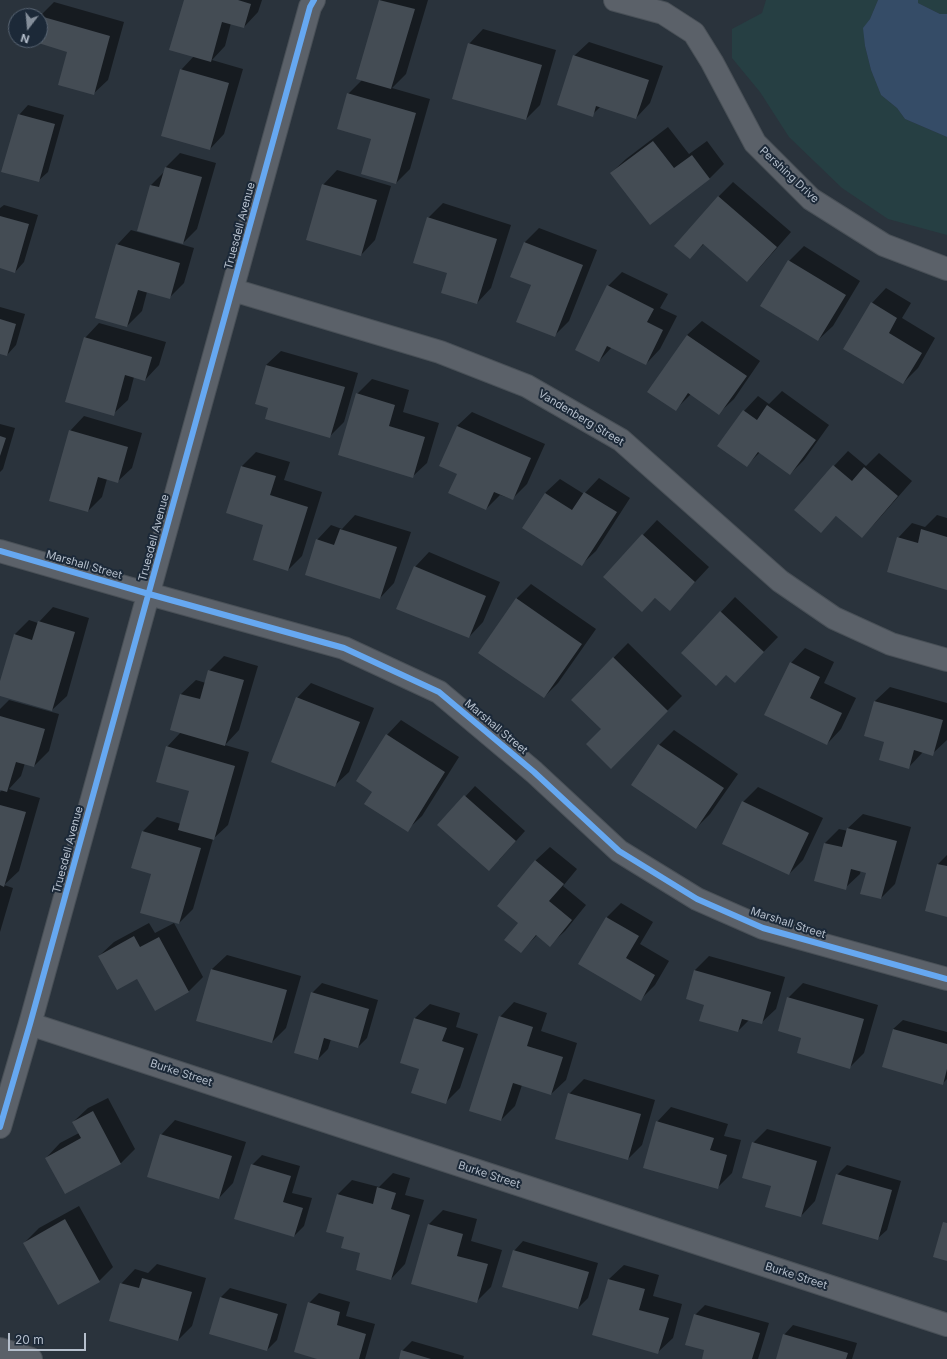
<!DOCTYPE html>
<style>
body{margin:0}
#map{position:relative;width:947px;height:1359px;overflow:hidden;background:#2a333c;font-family:Inter,sans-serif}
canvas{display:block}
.north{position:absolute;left:8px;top:8px;width:40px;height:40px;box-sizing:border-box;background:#1c2938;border:1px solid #596573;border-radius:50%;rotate:196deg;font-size:11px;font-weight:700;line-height:16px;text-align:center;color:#b5bfcc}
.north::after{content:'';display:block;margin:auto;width:14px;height:18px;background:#848e9a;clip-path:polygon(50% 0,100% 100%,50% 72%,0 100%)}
.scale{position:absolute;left:8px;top:1333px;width:78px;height:18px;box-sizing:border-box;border:2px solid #b5bfcc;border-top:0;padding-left:5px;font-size:12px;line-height:14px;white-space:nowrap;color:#b5bfcc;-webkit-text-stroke:3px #1c2938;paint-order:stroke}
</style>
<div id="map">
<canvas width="947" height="1359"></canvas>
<div class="north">N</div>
<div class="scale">20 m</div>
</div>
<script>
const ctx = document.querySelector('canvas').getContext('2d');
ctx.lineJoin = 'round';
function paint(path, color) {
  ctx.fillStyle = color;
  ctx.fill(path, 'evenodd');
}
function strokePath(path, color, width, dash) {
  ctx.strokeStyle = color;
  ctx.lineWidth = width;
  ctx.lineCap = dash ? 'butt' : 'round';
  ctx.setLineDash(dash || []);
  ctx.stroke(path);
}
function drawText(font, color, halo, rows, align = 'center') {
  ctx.font = font + ' Inter,sans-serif';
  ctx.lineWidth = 4;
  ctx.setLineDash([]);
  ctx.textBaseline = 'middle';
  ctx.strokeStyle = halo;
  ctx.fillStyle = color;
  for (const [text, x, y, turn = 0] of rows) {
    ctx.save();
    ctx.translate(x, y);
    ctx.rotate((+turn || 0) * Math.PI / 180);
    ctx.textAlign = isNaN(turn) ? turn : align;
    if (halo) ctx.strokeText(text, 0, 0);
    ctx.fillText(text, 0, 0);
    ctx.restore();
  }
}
const green = new Path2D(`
 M766,0H878L870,19L864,28L865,46L871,70L881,95L897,108L905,119L947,137V235L888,219L842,188L789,137L760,92L732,58V29L762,13Z
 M918,0H947V14H940L918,3Z`);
const water = new Path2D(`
 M878,0H918V3L940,14H947V137L905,119L897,108L881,95L871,70L865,46L863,28L870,19Z`);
const shadow = new Path2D(`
 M185,0H262L258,12L244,27L231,23L225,46L212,60L243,69L224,134L210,149L181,70L194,56Z
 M380,0H428L406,74L392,88L430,99L410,169L396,183L373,138L348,94L362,80L357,79Z
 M54,2L124,22L108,80L93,94L69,51L33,40H40V16Z
 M483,29L556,50L540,105L526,119L469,44Z
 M589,42L663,66L650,103L636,118L601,106L592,115L574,56Z
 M28,105L64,115L48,172L38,181L19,115Z
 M668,127L689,154L707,141L724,164L710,178L650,224L611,173L626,159Z
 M180,153L216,163L197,229L183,243L151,185L164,172L166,167Z
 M337,170L391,186L375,240L361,255L323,185Z
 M733,182L791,232L761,266L747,281L704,244L689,258L718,197Z
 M443,203L511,225L491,288L477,303L449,273L428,218Z
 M4,205L38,215L24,262L15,272L0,267V208Z
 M539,228L597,250L569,321L554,336L532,285L511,276L525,242Z
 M131,230L194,248L184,283L169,298L147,292L142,311L127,326L117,245Z
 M804,246L860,281L833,326L818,340L789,261Z
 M622,272L668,294L660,308L677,316L660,349L646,364L612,347L599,361L608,286Z
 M886,288L911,303L902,318L935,338L918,368L903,383L872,303Z
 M0,307L25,314L16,345L7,355L0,353Z
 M702,321L760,361L734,399L719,413L691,394L675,410L687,335Z
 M99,323L166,342L159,365L145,380L134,377L128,400L113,414L85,338Z
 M281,351L358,373L344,422L330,436L270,407L266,365Z
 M372,379L409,390L403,412L439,423L427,463L412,477L357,394Z
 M782,391L829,425L804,460L790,474L760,452L747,465L744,411L758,396L769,404Z
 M472,412L545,444L527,484L512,499L500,495L486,509L458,473L457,426Z
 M84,416L142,433L132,468L117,482L107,479L102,497L88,511L70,431Z
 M0,424L15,428L3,469L0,472Z
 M848,451L866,466L879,453L912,481L876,522L862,537L837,515L821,532L795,510L834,466Z
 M256,452L290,462L284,480L322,492L302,556L288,570L265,524L227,513L242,466Z
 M599,478L630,498L596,551L581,565L545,493L560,479L584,494Z
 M355,515L411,532L394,583L380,598L317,540L331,525L342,529Z
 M937,515L947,518V589L898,538L912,523L925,527Z
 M657,520L709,567L670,609L656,597L642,611L643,535Z
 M429,552L500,582L483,622L469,637L415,567Z
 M531,584L596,629L558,683L544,697L479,652L517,598Z
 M735,597L778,637L749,667L727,674L682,653Z
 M53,607L89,618L67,696L52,710L0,695V685L14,635L29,620L38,623Z
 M628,643L682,696L611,767L602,729L572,700Z
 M805,648L834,662L824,683L856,698L841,729L827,744L791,663Z
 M224,656L258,666L239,730L225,745L249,752L228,825L213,839L193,909L179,923L152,873L143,831L157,817L181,824L190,791L167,747L181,732L171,729L181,694L196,680L206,683L209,671Z
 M311,683L374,708L349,772L334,786L297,698Z
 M890,687L947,703V740L932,754L923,752L908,768L885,741L865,735L875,701Z
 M9,700L59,714L49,751L34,766L25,763L21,776L9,789L40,798L19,871L4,885L13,888L0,932V792L2,790L0,789V709Z
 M401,720L459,757L422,816L407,830L373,791L387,735Z
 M674,730L738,774L710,814L696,828L659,745Z
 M475,786L525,831L499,860L439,825Z
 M758,787L823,818L803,860L789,874L743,802Z
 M863,814L911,827L895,884L881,898L867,872L861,870L860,874L845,888L815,880L825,843L839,829L848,831V828Z
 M550,847L577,869L563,886L586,905L565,931L550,945L537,935L521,952L519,923L535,861Z
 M947,855V916L938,864Z
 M621,903L653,922L640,944L669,961L655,985L640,1000L607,917Z
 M149,923L155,933L174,923L203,977L189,991L155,1010L138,977L99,956L114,942Z
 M227,955L301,976L286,1028L272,1042L198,1021L212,969Z
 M709,956L785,977L776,1009L761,1023L749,1020L738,1031L705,1004L687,999L695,970Z
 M322,983L378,1000L367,1038L358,1047L331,1039L328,1049L318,1059L312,993Z
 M803,983L878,1005L864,1053L850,1067L802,1037L788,998Z
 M514,1002L547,1013L541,1031L577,1043L566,1080L551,1094L522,1085L515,1106L501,1120L500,1017Z
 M430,1004L460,1013L456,1027L478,1034L460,1088L446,1102L420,1068L401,1063L415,1018Z
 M903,1020L947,1032V1079L942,1084L893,1029Z
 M584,1079L655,1100L642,1145L628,1159L569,1094Z
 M108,1098L135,1149L121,1163L65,1192L46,1158L60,1143L79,1133L73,1122L88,1108Z
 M671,1107L728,1124L724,1136L741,1140L732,1173L717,1188L657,1122Z
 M175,1120L246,1142L233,1183L219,1198L161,1135Z
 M767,1129L831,1147L815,1201L801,1216L772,1185L753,1143Z
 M262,1155L300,1166L292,1193L312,1198L304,1226L294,1236L252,1165Z
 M847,1165L901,1181L887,1230L877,1239L837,1175Z
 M393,1173L410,1178L405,1195L424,1200L405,1264L391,1279L345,1236L327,1231L338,1194L352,1180L379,1187Z
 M79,1206L113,1267L99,1281L24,1243L39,1228Z
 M443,1210L477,1219L471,1241L502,1250L491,1287L476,1302L429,1224Z
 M523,1241L598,1263L588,1298L578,1308L514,1251Z
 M157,1264L206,1278L192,1326L178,1340L121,1284L135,1269L148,1273Z
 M624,1265L659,1275L653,1296L682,1304L673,1338L658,1352L593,1334L609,1279Z
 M230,1288L287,1304L277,1340L267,1350L221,1297Z
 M319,1293L350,1302L346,1316L375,1324L365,1359H321L309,1303Z
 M705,1305L769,1323L758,1359H706V1349L695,1315Z
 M793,1325L857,1343L852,1359H777L784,1335Z
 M412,1341L464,1356L463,1359H400L402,1351Z`);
const building = new Path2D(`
 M184,0H238L251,4L244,28L222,22L211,62L169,50Z
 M379,0L415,9L391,89L356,79Z
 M40,16L110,36L94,95L58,85L67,52L32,41V40H40Z
 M468,43L542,65L526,120L452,99Z
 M573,55L649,80L636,119L596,106L593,117L557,105Z
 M180,69L229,83L210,150L161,136Z
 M347,93L416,113L396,184L361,174L371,139L337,129Z
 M18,114L55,124L39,182L1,172Z
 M653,141L674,168L692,155L710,179L650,225L610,173Z
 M165,167L202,177L183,244L137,231L150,185L159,187Z
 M322,184L377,200L361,256L306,240Z
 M718,196L777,247L747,282L703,244L690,259L674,246Z
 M0,216L29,224L15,273L0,268Z
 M427,217L497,239L477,304L441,293L447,273L413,263Z
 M524,242L583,265L555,337L516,322L531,285L510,277Z
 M116,244L180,263L170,299L138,290L127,327L95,318Z
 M788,260L846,295L818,341L760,306Z
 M607,285L654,309L647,322L663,330L646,365L607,346L599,362L575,350Z
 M871,302L897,318L889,333L922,353L903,384L843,349Z
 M0,319L16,324L7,356L0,354Z
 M687,335L747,376L719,415L688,393L676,411L647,392Z
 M84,337L152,357L145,381L125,375L114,416L65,402Z
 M266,365L345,387L330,438L265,419L268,408L255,404Z
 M356,393L395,405L389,426L425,437L413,478L338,455Z
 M767,405L816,440L790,475L758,452L747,467L717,446L743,410L757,420Z
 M457,426L531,458L513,500L494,492L486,510L448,493L457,474L439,466Z
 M69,430L128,447L118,483L98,477L88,512L49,501Z
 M0,436L6,438L0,456Z
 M833,465L852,481L864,467L898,496L862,538L836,516L821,533L794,510Z
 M241,466L276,476L270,495L308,507L288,571L253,560L263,525L226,513Z
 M584,492L617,512L582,566L522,528L545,493L572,510Z
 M340,529L397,547L380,599L305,575L316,539L334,545Z
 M921,529L947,537V590L887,572L897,537L918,543Z
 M642,534L695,582L670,611L655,598L642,612L603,577Z
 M414,566L486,596L469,638L396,609Z
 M516,598L582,644L544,698L478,653Z
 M720,611L764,652L735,683L726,675L716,686L681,653Z
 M38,621L75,632L52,711L0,696V681L14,634L32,640Z
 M613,657L668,711L611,769L586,744L601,729L571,700Z
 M790,662L820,677L810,698L842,713L827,745L764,715Z
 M208,670L244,680L225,746L170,730L180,694L200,699Z
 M296,697L360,722L335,787L271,762Z
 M874,701L943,720L933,756L914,750L909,769L879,760L884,742L864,736Z
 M0,716L45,729L34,767L16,762L7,792L0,790Z
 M386,734L445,772L408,832L364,804L372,792L356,781Z
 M658,744L724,788L696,829L631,785Z
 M166,746L235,766L214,840L178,830L189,791L156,782Z
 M464,795L516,841L489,871L437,825Z
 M742,801L809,833L789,875L722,844Z
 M0,805L26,812L4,887L0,885Z
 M847,828L897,841L881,899L860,894L866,873L851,869L846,890L814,881L824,843L842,847Z
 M142,831L201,848L179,924L140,913L151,874L131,868Z
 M535,860L564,884L549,901L572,920L550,947L536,935L521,953L504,940L518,923L497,906Z
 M937,864L947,866V917L925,911Z
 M606,917L639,936L626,958L655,975L641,1001L578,964Z
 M134,936L140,947L159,937L189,992L155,1011L137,979L117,990L98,956Z
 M211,969L287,990L272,1043L196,1021Z
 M694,970L771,992L762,1024L742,1019L738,1032L699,1021L704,1005L686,999Z
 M311,992L369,1009L358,1048L324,1038L318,1060L294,1053Z
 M787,997L864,1019L850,1069L797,1053L801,1038L778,1031Z
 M499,1016L533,1027L527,1046L563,1057L551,1095L513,1083L501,1121L469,1111Z
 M414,1018L447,1028L442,1041L464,1048L446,1104L411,1093L419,1069L400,1063Z
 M893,1029L947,1044V1069L943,1085L882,1067Z
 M568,1093L641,1114L628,1160L555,1139Z
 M93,1111L121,1164L65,1194L45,1158L81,1138L72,1122Z
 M656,1121L714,1138L710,1150L727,1155L718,1189L643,1168Z
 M160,1134L232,1156L219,1199L147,1177Z
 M752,1142L817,1161L801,1217L765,1207L771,1186L742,1178Z
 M251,1164L291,1176L283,1202L303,1208L294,1237L234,1219Z
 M836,1174L892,1190L878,1240L822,1224Z
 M377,1187L396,1193L391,1209L410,1215L391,1280L356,1270L360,1253L341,1248L344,1237L326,1232L337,1194L373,1204Z
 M65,1219L100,1282L58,1305L23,1243Z
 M943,1222L947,1223V1261L933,1257Z
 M428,1224L463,1234L457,1256L488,1264L477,1303L411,1284Z
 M513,1250L589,1272L578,1309L502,1287Z
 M142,1278L192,1292L178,1341L109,1321L120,1283L139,1288Z
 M608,1279L645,1289L639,1310L669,1318L658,1354L592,1335Z
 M220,1297L278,1314L267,1351L209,1334Z
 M308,1302L340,1312L337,1325L366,1334L359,1359H317L294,1352Z
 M694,1314L760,1333L752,1359H702L704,1350L685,1345Z
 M783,1334L848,1353L846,1359H776Z
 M401,1350L431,1359H399Z`);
const minor = new Path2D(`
 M615,0L663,13L694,33L712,62L755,143L811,199L884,245L947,269
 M233,290L440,352L527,386L621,440L780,581L834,618L891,644L947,660
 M0,551L149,594L344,648L439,692L534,772L619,851L697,899L763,928L947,979
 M30,1024L947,1325
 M0,1127L30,1024L310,7L314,0
 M0,1349L31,1359`);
const cycleway = new Path2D(`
 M0,551L149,594L344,648L439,692L534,772L619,851L697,899L763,928L947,979
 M0,1127L30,1024L310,7L314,0`);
const streetNames = [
 ["Pershing Drive",789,175,43],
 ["Truesdell Avenue",240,226,-75],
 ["Vandenberg Street",581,418,31],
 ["Truesdell Avenue",154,538,-75],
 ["Marshall Street",84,565,16],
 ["Marshall Street",496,727,40],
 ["Truesdell Avenue",68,850,-75],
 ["Marshall Street",788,923,18],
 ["Burke Street",181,1073,18],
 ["Burke Street",489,1175,18],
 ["Burke Street",796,1276,18]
];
paint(green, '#263f43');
paint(water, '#354c67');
paint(shadow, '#0007');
paint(building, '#444c54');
strokePath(minor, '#495057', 24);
strokePath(minor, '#5b6169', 22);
strokePath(cycleway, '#66a8f1', 6);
drawText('11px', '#b5bfcc', '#1c2938', streetNames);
</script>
